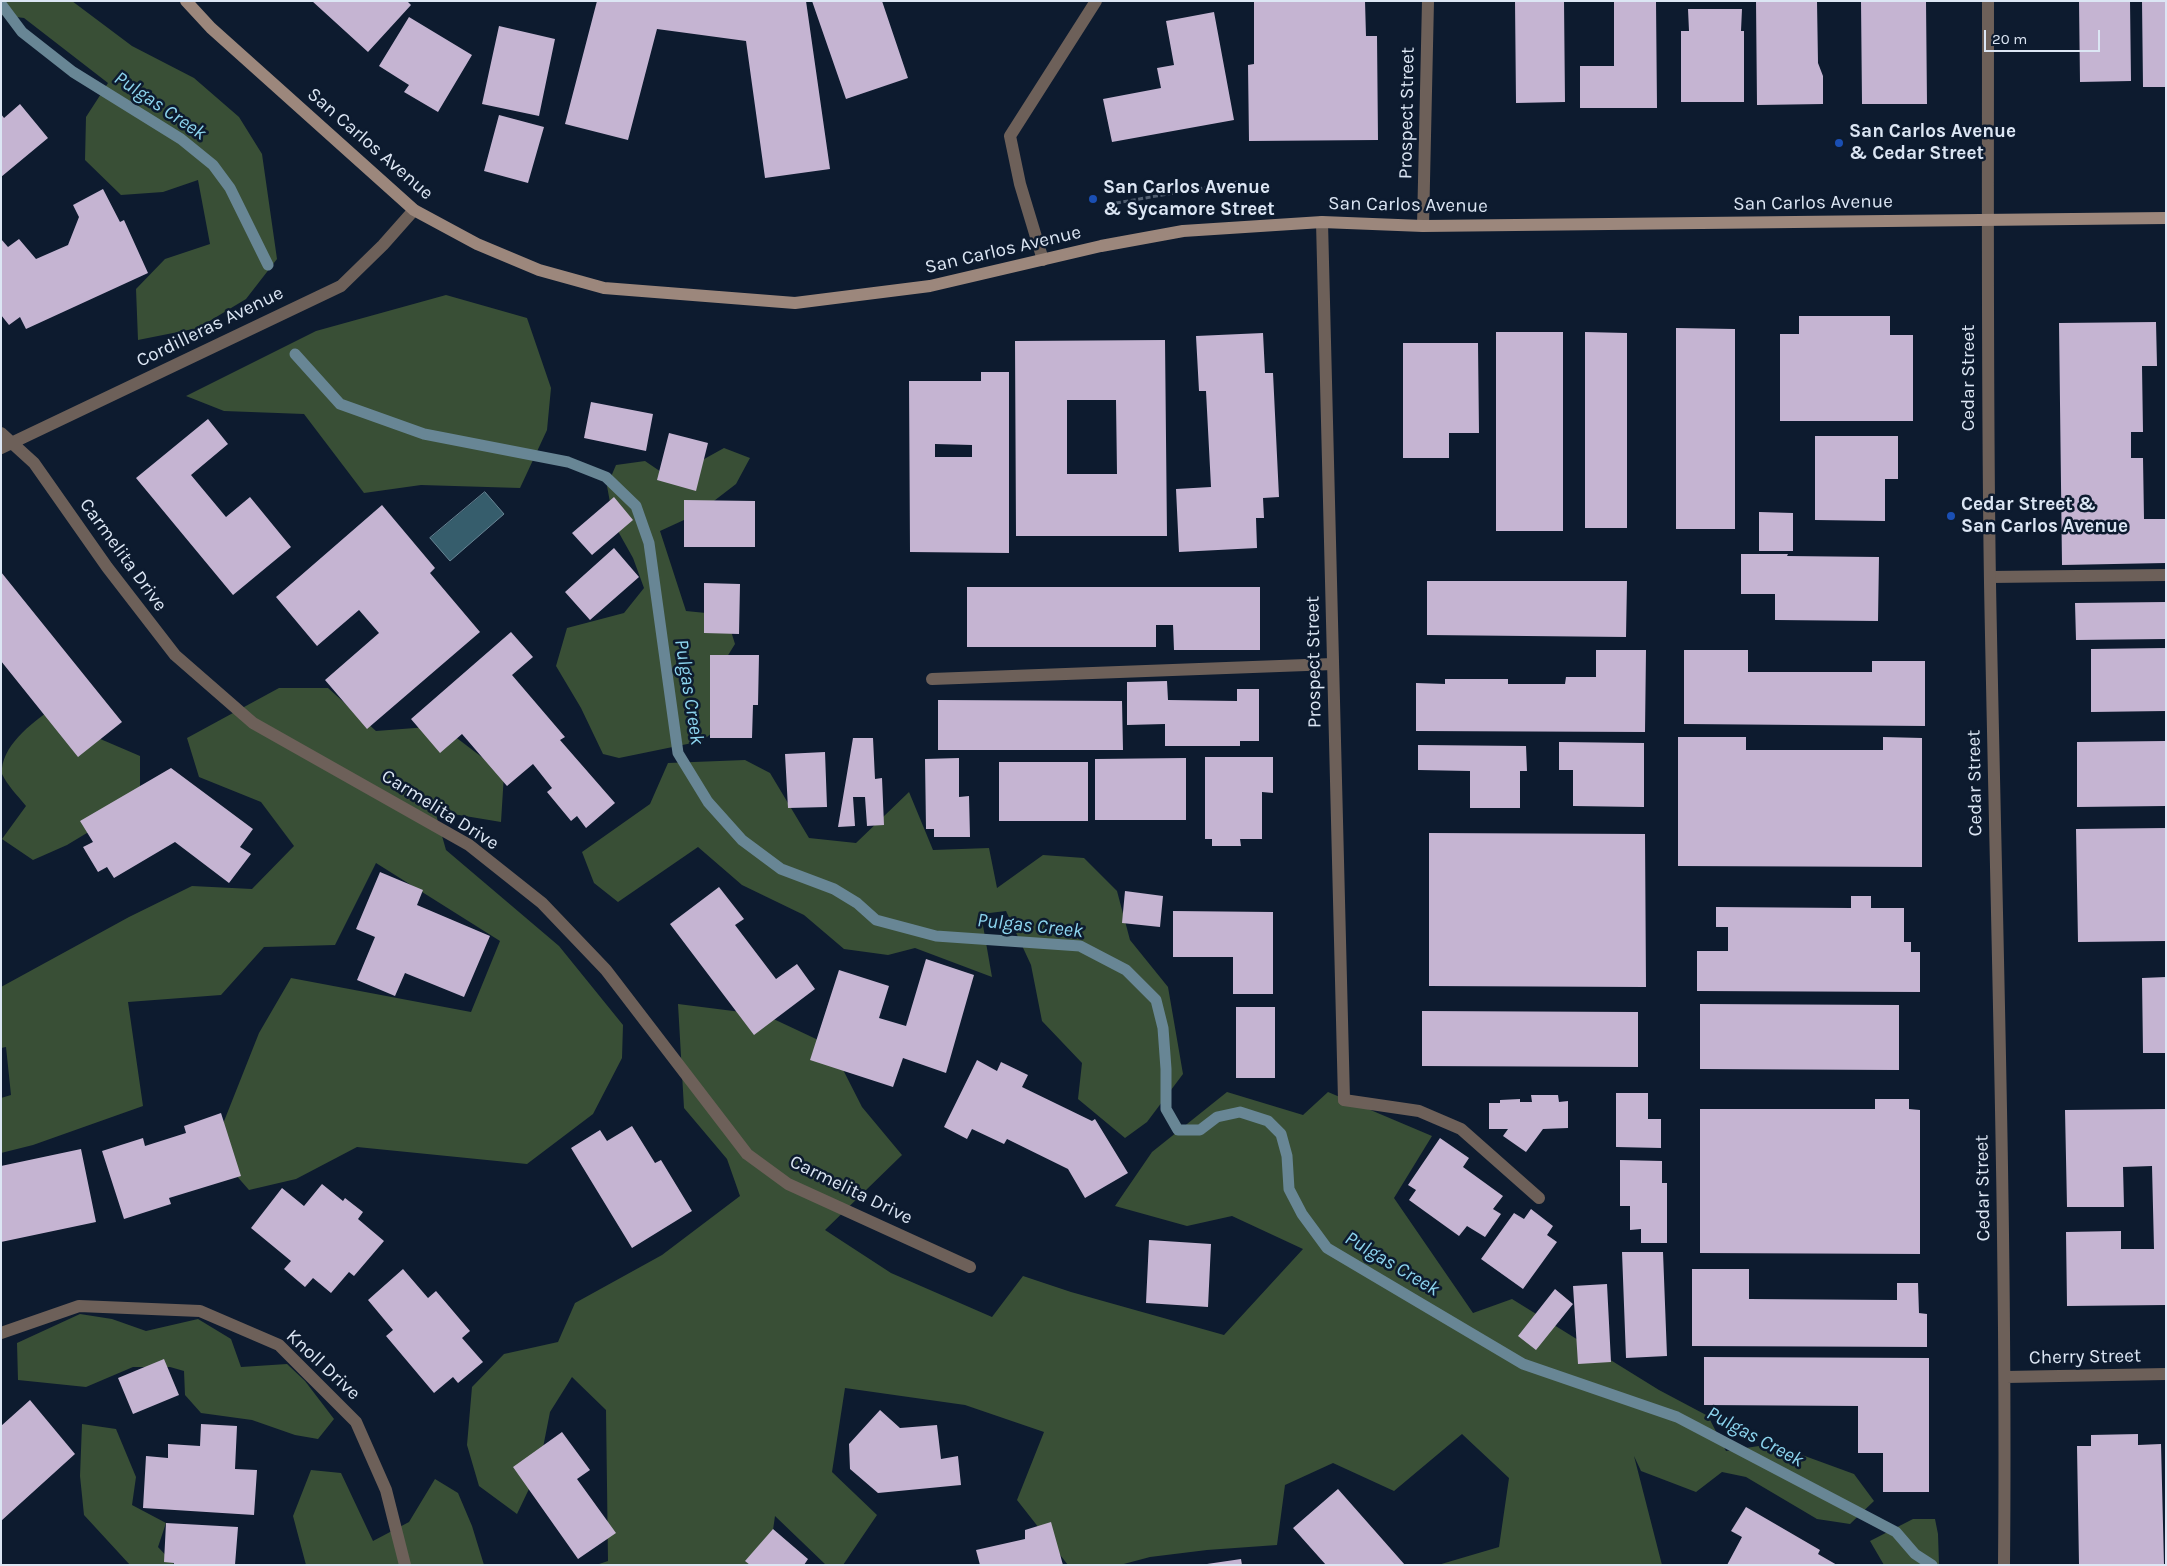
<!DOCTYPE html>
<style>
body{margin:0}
#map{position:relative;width:2167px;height:1566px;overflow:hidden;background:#0d1b2f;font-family:Karla,sans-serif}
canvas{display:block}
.frame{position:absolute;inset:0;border:2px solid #dce6f4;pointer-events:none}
.scale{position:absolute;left:1984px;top:30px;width:116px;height:22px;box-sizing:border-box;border:2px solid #dce6f4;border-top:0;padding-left:6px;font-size:15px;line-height:18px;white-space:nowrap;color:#dce6f4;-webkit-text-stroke:4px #0d1b2f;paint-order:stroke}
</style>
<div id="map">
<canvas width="2167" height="1566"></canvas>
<div class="frame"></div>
<div class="scale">20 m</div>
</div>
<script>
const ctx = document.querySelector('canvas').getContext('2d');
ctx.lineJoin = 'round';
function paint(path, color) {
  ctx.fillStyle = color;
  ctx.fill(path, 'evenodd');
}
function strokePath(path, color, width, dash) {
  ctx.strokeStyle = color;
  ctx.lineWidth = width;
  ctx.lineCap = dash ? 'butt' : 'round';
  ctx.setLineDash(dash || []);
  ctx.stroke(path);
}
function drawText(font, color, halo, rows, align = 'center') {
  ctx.font = font + ' Karla,sans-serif';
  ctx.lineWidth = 5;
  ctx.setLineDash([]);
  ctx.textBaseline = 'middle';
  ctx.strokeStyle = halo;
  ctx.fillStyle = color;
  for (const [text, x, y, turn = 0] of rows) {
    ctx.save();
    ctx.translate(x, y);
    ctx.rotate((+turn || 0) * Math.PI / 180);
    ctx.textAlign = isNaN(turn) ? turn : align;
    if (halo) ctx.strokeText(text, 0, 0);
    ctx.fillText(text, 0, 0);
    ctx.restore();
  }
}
const forest = new Path2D(`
 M1,1H72L132,46L194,78L239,117L262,154L277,259L246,299L198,328L138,340L136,289L165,259L210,244L198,180L163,192L121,195L85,160L86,117L108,83L24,18L1,15Z
 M446,295L527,318L551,388L547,430L520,488L421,485L364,493L304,414L224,411L186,396L316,331Z
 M724,448L750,458L736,484L697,514L660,531L686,611L726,615L735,644L717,673L723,724L702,741L619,758L603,754L581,708L556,666L567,628L624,613L644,588L633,558L614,524L607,486L616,465L645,461L670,478Z
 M279,688H328L376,731L441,726L504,774L501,822L435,811L446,850L559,946L623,1025L622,1058L593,1114L527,1164L357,1147L296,1179L249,1190L213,1149L259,1033L291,978L471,1012L500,941L376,863L335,945L264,947L221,995L128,1002L143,1106L33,1145L1,1153V1098L11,1095L6,1047L1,1048V987L129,917L192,886L252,889L294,846L261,802L199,777L187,738Z
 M50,710L91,735L140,756V801L67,845L33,860L2,839L26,806C18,796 7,785 2,774C0,747 32,723 50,710Z
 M745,760L770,773L809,838L856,843L909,792L933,850L989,848L997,888L1043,855L1084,858L1117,891L1130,940L1168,987L1183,1074L1147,1122L1125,1138L1078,1099L1082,1063L1042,1021L1031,965L1006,911L981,914L992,977L915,948L888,955L844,949L804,915L742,885L698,847L618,902L594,883L582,852L650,804L668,763Z
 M678,1004L765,1015L831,1046L862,1107L902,1155L825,1230L891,1273L992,1317L1023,1276L1071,1292L1224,1335L1303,1249L1232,1216L1187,1226L1115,1206L1152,1152L1227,1092L1303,1115L1328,1092L1432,1136L1394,1198L1473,1313L1512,1299L1659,1390L1708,1416L1726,1451L1772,1444L1854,1474L1874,1501L1850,1524L1817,1519L1746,1477L1722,1472L1696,1492L1641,1471L1634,1456L1662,1565H1438L1499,1547L1509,1478L1462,1434L1394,1491L1333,1463L1285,1485L1277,1545L1207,1550L1150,1557L1120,1565H1068L1017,1500L1044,1432L965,1405L845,1388L832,1472L877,1515L843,1565H826L775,1516L768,1565H596L608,1561L606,1410L572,1377L550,1412L539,1468L517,1514L479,1486L467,1445L472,1387L504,1354L558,1342L575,1303L662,1255L740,1196L727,1159L684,1108Z
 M80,1314L112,1319L146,1331L198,1319L231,1339L241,1367L287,1364L305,1381L334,1419L318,1439L295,1435L252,1420L201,1413L185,1395L184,1371L170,1367H133L86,1387L18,1380L17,1343Z
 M82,1424L116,1429L136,1477L132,1505L166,1523L158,1547L175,1565H130L84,1515L80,1476Z
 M311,1470L341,1473L373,1541L409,1522L435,1479L458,1493L472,1526L484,1565H306L293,1516Z
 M1913,1519H1935L1938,1534L1939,1565H1884L1870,1541Z`);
const water = new Path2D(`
 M485,492L504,514L450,561L430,538Z`);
const stream = new Path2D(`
 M1,4L22,32L73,72L181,139L213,165L230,188L268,265
 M295,354L340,404L424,434L568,462L606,477L636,506L649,543L678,753L708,802L742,840L781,869L834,889L857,903L876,920L936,936L1080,946L1126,970L1156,1000L1163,1028L1166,1069V1109L1178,1130H1200L1217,1117L1240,1112L1268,1121L1281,1134L1287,1156L1289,1189L1302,1214L1327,1248L1523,1364L1677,1417L1896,1532L1915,1554L1932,1565`);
const building = new Path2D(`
 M312,1H407L411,5L368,52Z
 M597,1H806L830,169L765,178L746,41L657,29L628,140L565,124Z
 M812,1H882L908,78L846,99Z
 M1254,1H1365L1366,36H1377L1378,140L1249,141L1248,65L1254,64Z
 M1515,1H1564L1565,102L1516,103Z
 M1614,1H1656L1657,108H1580V66H1614Z
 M1756,1H1817L1818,63L1823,76V104L1757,105Z
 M1861,1H1926L1927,104H1862Z
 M2079,1H2130L2131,81L2080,82Z
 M2142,1H2166V87H2143Z
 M1688,9H1742L1741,31H1744V102H1681V31H1689Z
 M1214,12L1234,120L1112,142L1103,99L1161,88L1157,68L1174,65L1166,21Z
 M409,17L472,55L438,112L404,92L409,85L379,66Z
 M499,26L555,39L539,116L482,104Z
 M20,104L48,138L1,177V114L4,118Z
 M499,115L544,127L528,183L484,171Z
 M103,189L120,222L124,220L148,273L26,329L20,317L9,325L1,315V239L8,247L19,239L36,259L68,245L79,217L73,205Z
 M1799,316H1890V335H1913V421H1780V334H1799Z
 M2156,322L2157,366H2142L2143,432H2131V458H2143L2144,519H2166V563L2062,565L2059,323Z
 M1676,328L1735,329V529H1676Z
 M1496,332H1563V531H1496Z
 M1585,332L1627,333V528H1585Z
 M1263,333L1265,373H1273L1279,497L1263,498L1264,518H1256L1257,548L1179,552L1176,489L1211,487L1206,391H1199L1196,336Z
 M1165,340L1167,536H1016L1015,341ZM1067,400H1116L1117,474H1067Z
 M1403,343H1478L1479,433H1449V458H1403Z
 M981,372H1009V553L910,552L909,381H981ZM935,444L972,445V457H935Z
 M591,402L653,414L646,451L584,438Z
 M208,419L228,444L191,475L226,517L250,497L291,547L233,595L136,478Z
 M669,433L708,443L696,491L657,480Z
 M1815,436H1898V479H1885V521L1815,520Z
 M614,497L633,520L592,555L572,533Z
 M684,500L755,501V547H684Z
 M382,505L435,568L430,573L480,632L367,729L325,680L379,633L359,610L317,646L276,597Z
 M1759,512L1793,513V551H1759Z
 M614,548L639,577L590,620L565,592Z
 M1741,554H1788L1787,556L1879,557L1878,621L1775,620V594H1741Z
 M1,572L122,722L78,757L1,661Z
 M1427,581H1627L1626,637L1427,635Z
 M704,583L740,584L739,634L704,633Z
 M967,587H1260V650H1174L1173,625H1156V647H967Z
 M2166,602V639L2076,640L2075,603Z
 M511,632L533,657L512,675L565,737L560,740L615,803L586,828L577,816L571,821L547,792L552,788L533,764L507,786L462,734L440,753L411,719Z
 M2166,648V711L2091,712V649Z
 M1596,650H1646L1645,732L1416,731V683L1445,684V679H1508V684H1565L1566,677H1596Z
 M1684,650H1748V672H1872V661H1925V726L1684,724Z
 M710,655H759L758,705H753L752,738H710Z
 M1167,681L1168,700L1237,701V689H1259V741H1240V746H1165V724L1127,725V682Z
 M938,700L1122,701L1123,750H938Z
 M1678,737H1746V750H1883V737L1922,738V867L1678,866Z
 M853,738H873L875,779L882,778L884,825L867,826L865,797H853L855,826L838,827Z
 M2166,741V806L2077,807V742Z
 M1559,742L1644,743V807L1573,806V770H1559Z
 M1418,745L1526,746L1527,771H1520V808H1470V771L1418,770Z
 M825,752L827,807L788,808L785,754Z
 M1205,757H1273V793L1262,792V839H1240L1241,846H1212V839H1205Z
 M959,758V797L969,796L970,837H934V829H926L925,759Z
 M1186,758V820H1095V759Z
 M999,762H1088V821H999Z
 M171,768L253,829L240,847L251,854L229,883L175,842L114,878L107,867L98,872L83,847L93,842L80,821Z
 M2166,828V941L2078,942L2076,829Z
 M1429,833L1645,834L1646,987L1429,986Z
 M380,872L423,890L417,905L490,936L464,997L405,973L395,996L357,980L375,937L356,929Z
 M719,887L744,919L735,925L776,979L797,964L815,989L754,1035L670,924Z
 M1125,891L1163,896L1160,927L1122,923Z
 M1851,896H1871V908H1904V942H1911V952H1920V992L1697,991V951H1728V927H1716V907L1851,908Z
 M1173,911L1273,912V994H1233V957H1173Z
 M926,959L974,975L946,1073L903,1058L893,1087L810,1060L839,970L889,986L879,1018L906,1026Z
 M2166,977V1053H2143L2142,978Z
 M1700,1004L1899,1005V1070L1700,1069Z
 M1236,1007H1275V1078H1236Z
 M1422,1011L1638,1012V1067L1422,1066Z
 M977,1060L997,1071L1001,1062L1028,1075L1022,1087L1092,1121L1095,1119L1128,1173L1085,1198L1068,1169L1007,1139L1004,1144L972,1129L967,1139L944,1127Z
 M1616,1093H1648V1119H1661V1148L1616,1147Z
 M1531,1095H1558L1559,1102L1568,1101V1128L1543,1129L1526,1152L1503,1136L1508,1129H1489V1103H1500V1100L1520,1099V1102H1532Z
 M1875,1099H1909V1109L1920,1110V1254L1700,1253V1109H1875Z
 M2166,1109V1305L2067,1306L2066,1232L2121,1231V1249H2154L2152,1166L2123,1167L2124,1207H2067L2065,1110Z
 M221,1113L241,1176L169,1198L171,1204L124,1219L102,1151L143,1138L145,1146L186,1133L184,1126Z
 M632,1126L655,1163L661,1160L692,1211L632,1248L571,1148L600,1130L607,1141Z
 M1440,1138L1469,1158L1463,1167L1503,1196L1493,1209L1501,1214L1485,1237L1467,1226L1459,1236L1409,1200L1416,1190L1408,1185Z
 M81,1149L96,1222L1,1242V1166Z
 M1620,1160L1662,1161V1183H1667V1243H1641V1229L1630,1230V1206H1620Z
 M322,1184L343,1201L345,1198L363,1212L358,1219L384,1241L354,1276L349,1272L331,1293L313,1278L305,1287L284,1269L291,1261L251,1228L282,1188L304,1206Z
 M1531,1209L1553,1226L1547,1235L1557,1242L1523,1289L1481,1259L1514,1213L1524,1219Z
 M1149,1240L1211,1244L1208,1307L1146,1303Z
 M1622,1252H1663L1667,1356L1626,1358Z
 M403,1269L428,1298L436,1291L470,1331L462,1338L483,1362L458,1383L453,1377L434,1393L386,1336L393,1330L368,1300Z
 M1692,1269H1749V1299L1897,1300V1283H1918L1919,1313L1927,1314V1347L1692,1346Z
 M1607,1284L1611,1362L1578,1364L1573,1286Z
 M1555,1289L1573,1304L1536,1350L1518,1336Z
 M1704,1357L1929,1358V1492H1883V1453H1858V1406L1704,1405Z
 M164,1359L179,1395L133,1414L118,1378Z
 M30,1400L75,1454L1,1521V1426Z
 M880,1410L900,1428L937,1425L941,1459L958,1456L961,1485L878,1493L850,1469L849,1444Z
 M201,1424L237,1426L235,1469L257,1470L254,1515L143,1508L146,1456L168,1458V1444L200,1446Z
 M562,1432L590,1470L577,1479L616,1533L578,1559L513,1467Z
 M2138,1434V1445L2161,1444L2164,1565H2079L2077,1446H2091V1435Z
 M1338,1489L1405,1565H1326L1293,1528Z
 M1746,1507L1820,1550L1818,1554L1837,1565H1727L1742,1537L1731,1531Z
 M1051,1522L1063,1565H980L976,1550L1025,1539V1530Z
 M166,1523L238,1527L235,1565H174V1563L164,1562Z
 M773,1529L808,1559L804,1565H750L745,1561Z
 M1241,1559L1242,1565H1207V1564Z`);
const path = new Path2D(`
 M1116,203L1238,182`);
const lane = new Path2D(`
 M1990,577L2166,575
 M932,679L1333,664
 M1344,1100L1419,1111L1461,1129L1539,1198`);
const street = new Path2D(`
 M1988,1C1988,195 1987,389 1990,583C1996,910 2007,1237 2004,1565
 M1322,222L1344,1100
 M1423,226L1428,1
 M1043,260L1020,184L1010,136L1096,1
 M1,433L34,463L107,567L175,655L253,723L469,845L542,903L606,970L747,1154L788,1184L970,1267
 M1,448L341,286L383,245L414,210
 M1,1333L79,1306L200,1311L279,1345L356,1422L386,1490L405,1565
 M2006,1377L2166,1374`);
const secondary = new Path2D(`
 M186,1L211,28L414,210L477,244L539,270L604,288L795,303L930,286L1101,246L1183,231L1322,222L1423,226L2166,218`);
const markers = [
 [1839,143,5,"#1a4fb4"],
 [1093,199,5,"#1a4fb4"],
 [1951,516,5,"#1a4fb4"]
];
const streetNames = [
 ["Prospect Street",1407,113,-89],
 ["San Carlos Avenue",370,144,41],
 ["San Carlos Avenue",1813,203,-1],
 ["San Carlos Avenue",1408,205,1],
 ["San Carlos Avenue",1003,250,-13],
 ["Cordilleras Avenue",210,327,-26],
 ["Cedar Street",1969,378,-90],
 ["Carmelita Drive",123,555,54],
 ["Prospect Street",1314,662,-91],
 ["Cedar Street",1975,783,-91],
 ["Carmelita Drive",440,810,32],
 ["Cedar Street",1983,1188,-91],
 ["Carmelita Drive",851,1190,26],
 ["Cherry Street",2085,1357,-1],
 ["Knoll Drive",323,1365,43]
];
const poiNames = [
 ["San Carlos Avenue",1849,132],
 ["& Cedar Street",1849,154],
 ["San Carlos Avenue",1103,188],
 ["& Sycamore Street",1103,210],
 ["Cedar Street &",1961,505],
 ["San Carlos Avenue",1961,527]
];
const waterNames = [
 ["Pulgas Creek",160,106,34],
 ["Pulgas Creek",689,692,81],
 ["Pulgas Creek",1030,926,6],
 ["Pulgas Creek",1392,1264,31],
 ["Pulgas Creek",1755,1437,28]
];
paint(forest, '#394f36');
paint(water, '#365d6c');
strokePath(water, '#688695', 1);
strokePath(stream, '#688695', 11);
paint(building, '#c5b4d2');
strokePath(path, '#525f71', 3, [5, 2.5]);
strokePath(lane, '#6d6059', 12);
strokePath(street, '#6d6059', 12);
strokePath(secondary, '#9c877c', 12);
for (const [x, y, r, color] of markers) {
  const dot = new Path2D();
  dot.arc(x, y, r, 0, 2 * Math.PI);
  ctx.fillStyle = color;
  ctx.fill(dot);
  strokePath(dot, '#0d1b2f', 2);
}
drawText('19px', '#dce6f4', '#0d1b2f', streetNames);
drawText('bold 19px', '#dce6f4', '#0d1b2f', poiNames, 'left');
drawText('italic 20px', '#8cd4ee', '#0d1b2f', waterNames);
</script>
